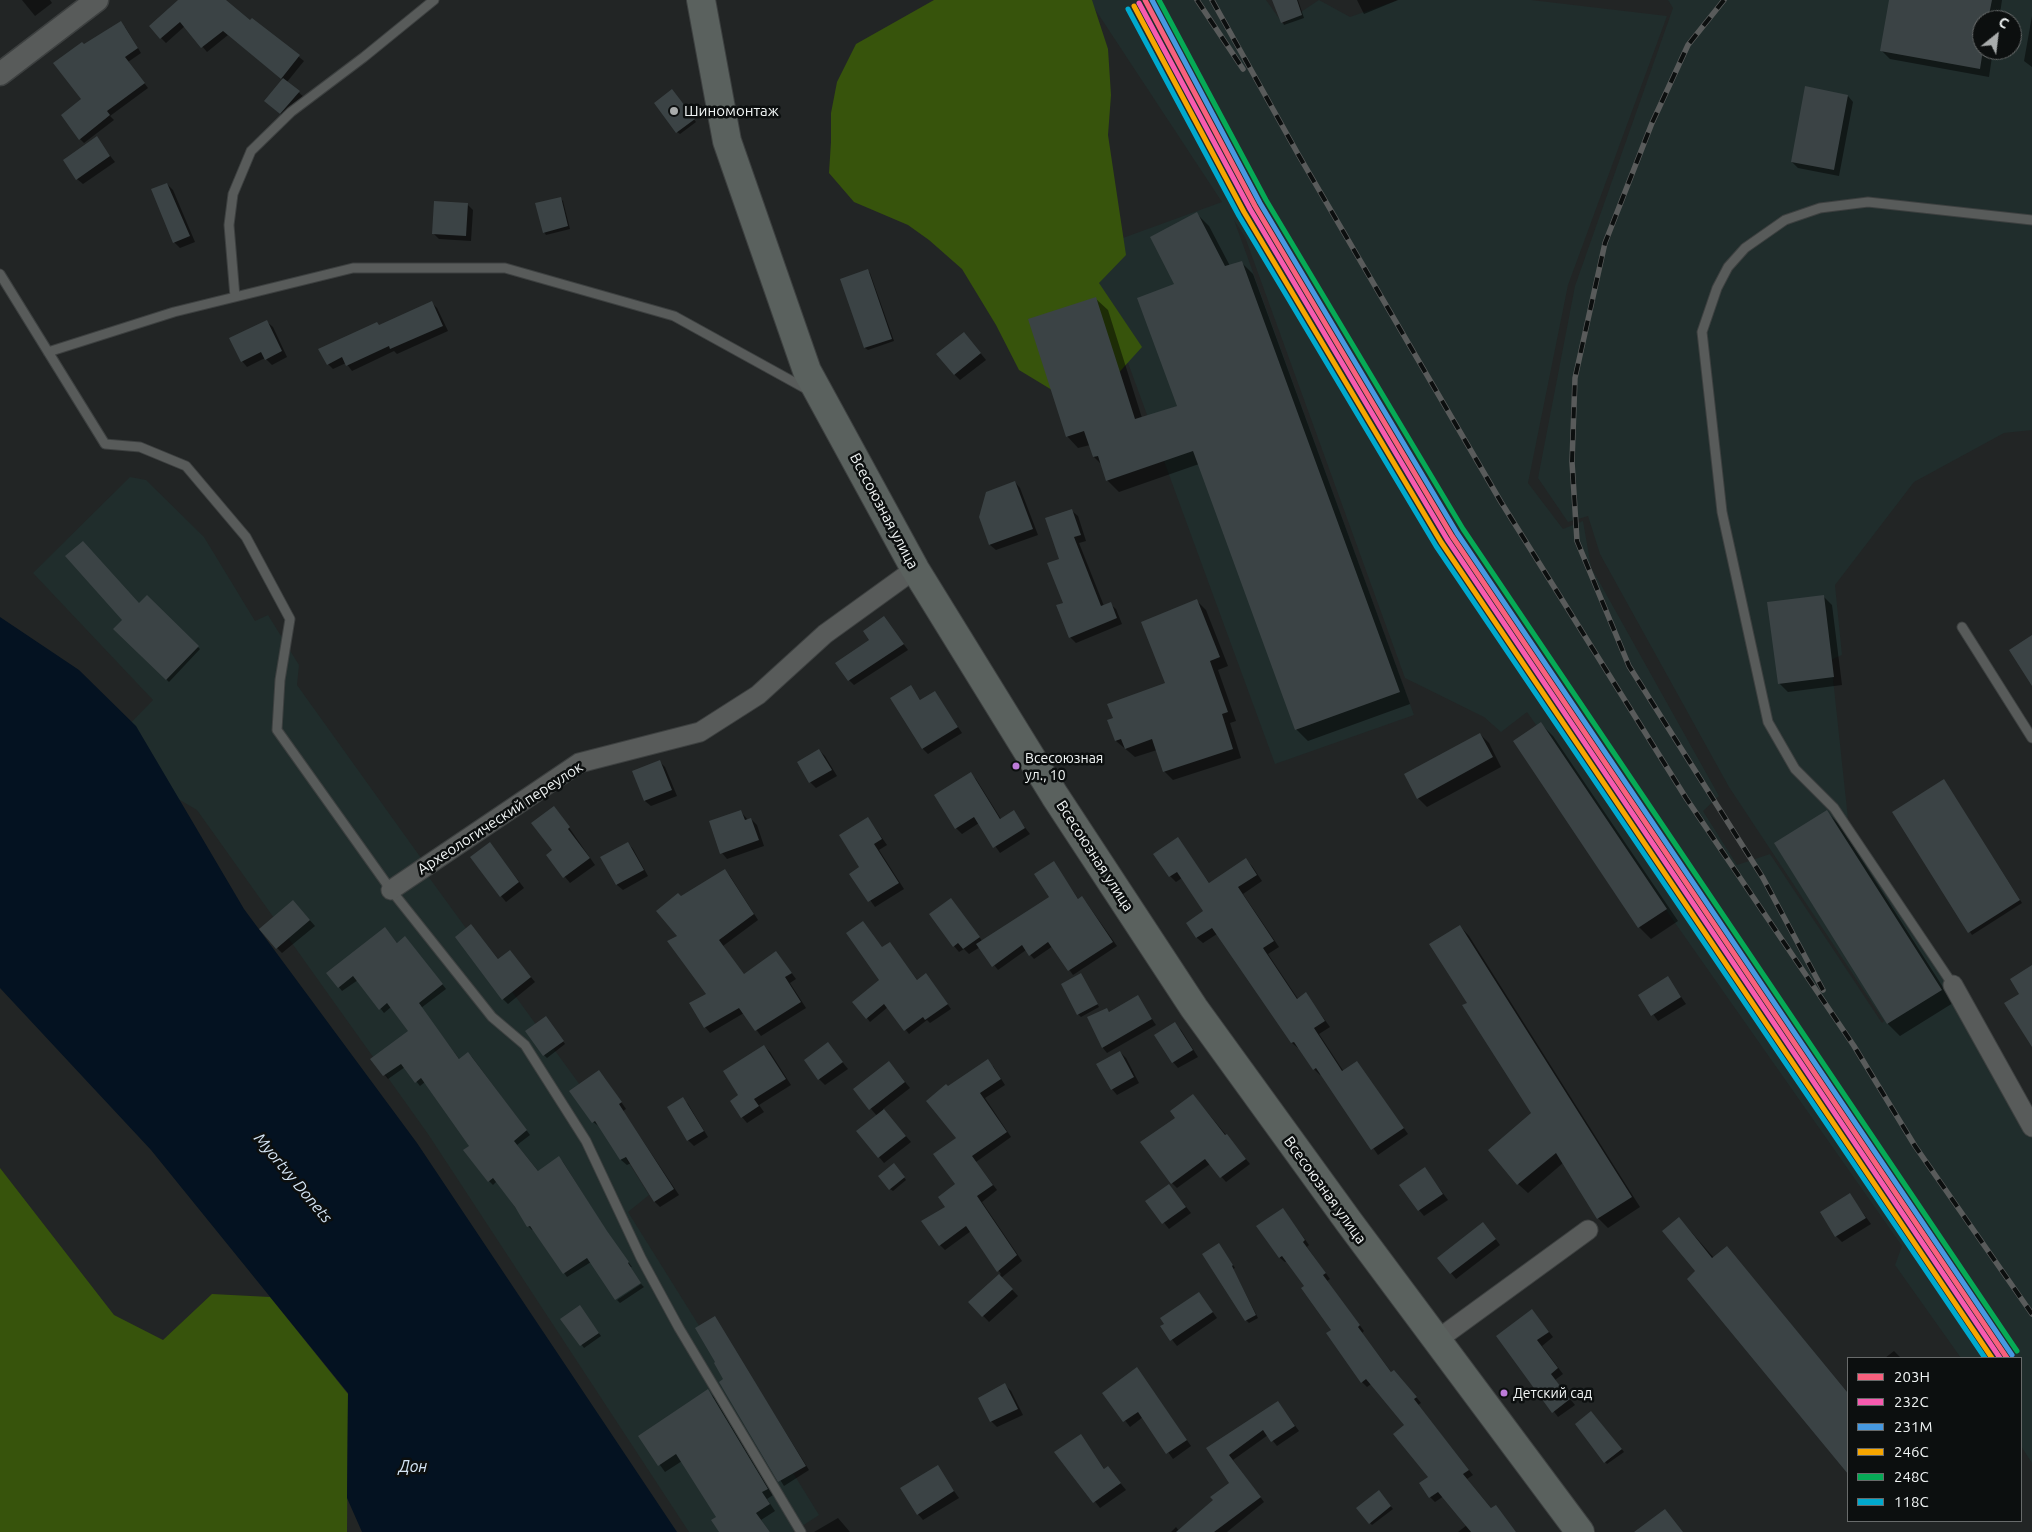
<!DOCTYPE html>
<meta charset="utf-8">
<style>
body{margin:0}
#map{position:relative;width:2032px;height:1532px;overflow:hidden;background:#222525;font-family:Ubuntu,sans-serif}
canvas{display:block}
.legend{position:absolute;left:1847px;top:1357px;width:175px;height:165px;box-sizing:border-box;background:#0c0f0f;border:1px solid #686b6b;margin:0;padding:6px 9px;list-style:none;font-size:15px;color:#f1f5f5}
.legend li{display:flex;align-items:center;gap:10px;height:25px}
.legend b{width:25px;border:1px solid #686b6b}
.north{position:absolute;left:1972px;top:10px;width:50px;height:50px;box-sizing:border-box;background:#0c0f0f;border:1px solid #686b6b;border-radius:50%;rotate:29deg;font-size:14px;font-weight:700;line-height:20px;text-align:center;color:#f1f5f5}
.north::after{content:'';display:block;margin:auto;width:18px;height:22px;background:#a9acac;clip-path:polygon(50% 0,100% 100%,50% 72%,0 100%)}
</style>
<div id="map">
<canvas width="2032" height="1532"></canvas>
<ul class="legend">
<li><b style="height:6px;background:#f8607d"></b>203Н</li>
<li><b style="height:6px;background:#f75aaf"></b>232C</li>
<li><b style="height:6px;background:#4699e1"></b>231М</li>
<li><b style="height:6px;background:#f7a600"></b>246С</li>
<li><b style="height:6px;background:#06aa56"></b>248С</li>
<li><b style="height:6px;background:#00a9ce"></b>118С</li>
</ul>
<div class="north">С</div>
</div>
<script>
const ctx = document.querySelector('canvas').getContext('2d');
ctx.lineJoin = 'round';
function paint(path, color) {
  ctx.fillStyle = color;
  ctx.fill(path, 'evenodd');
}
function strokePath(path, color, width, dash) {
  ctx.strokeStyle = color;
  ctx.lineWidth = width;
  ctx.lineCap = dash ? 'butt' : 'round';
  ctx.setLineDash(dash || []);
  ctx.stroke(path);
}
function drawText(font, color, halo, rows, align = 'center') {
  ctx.font = font + ' Ubuntu,sans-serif';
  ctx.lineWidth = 5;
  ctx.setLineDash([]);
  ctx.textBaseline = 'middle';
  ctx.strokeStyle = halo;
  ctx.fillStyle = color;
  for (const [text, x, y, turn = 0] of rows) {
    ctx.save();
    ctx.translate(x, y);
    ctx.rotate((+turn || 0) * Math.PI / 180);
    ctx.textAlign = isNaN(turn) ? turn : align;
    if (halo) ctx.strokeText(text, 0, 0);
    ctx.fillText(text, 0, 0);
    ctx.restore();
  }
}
const built = new Path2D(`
 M1089,0H1266L1283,24L1319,0L1350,17L1398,0H1531L1667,16L1568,285L1528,483L1563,529L1583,521L1591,567L1719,796L1703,811L1737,865L1770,854L1882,1023L1884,1021L1729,787L1600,554L1588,516L1568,522L1538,478L1575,286L1673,8L1668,0H2032V430L2004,433L1914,482L1835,585L1842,655L1831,660L1849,828L1952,977L2032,1108V1463L2021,1446V1358H1961L1895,1265L1902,1246L1527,712L1501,732L1484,717L1405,678L1245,237L1234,220L1414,715L1275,764L1087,251L1222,202ZM1982,20H2012V50H1982Z
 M130,477L146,480L204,537L255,621L268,615L299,665L297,685L421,858L428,876L580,1085L649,1195L628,1212L718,1356L729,1369L819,1515L793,1532H689L428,1134L197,810L132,772L111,743L153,700L33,573Z`);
const forest = new Path2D(`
 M934,0H1092L1108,49L1111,95L1108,135L1126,255L1099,283L1142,347L1085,410L1019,370L996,325L962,269L929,240L908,225L854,202L829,173L831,142V113L837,82L856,44Z
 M0,1168L114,1315L163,1340L212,1294L270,1297L348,1394L347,1532H0Z`);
const water = new Path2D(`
 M0,617L79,670L136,726L244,909L417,1143L677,1532H362L347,1498L348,1393L151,1150L0,988Z`);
const shadow = new Path2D(`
 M22,0H50L52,3L35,16Z
 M180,0H224L250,22L252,20L304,61L287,82L305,98L286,119L272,107L283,80L228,35L207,52L185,26L166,43L161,38Z
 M1274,0H1298L1304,18L1284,25Z
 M1357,0H1398L1364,14Z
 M1890,0H2002L1999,20H1982V50H1993L1989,77L1890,59L1881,50Z
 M2032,16V67L2024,61Z
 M125,27L141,53L128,62L148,88L110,116L114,120L84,143L80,139L85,46Z
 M674,93L696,122L680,134L677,132Z
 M1848,96L1853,102L1839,176L1798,168L1792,162Z
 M96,138L115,162L83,184L77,179Z
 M167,184L173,190L195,242L180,248L174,242Z
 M560,198L563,201L570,229L546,235L544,232Z
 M467,204L473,210L471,241L439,239L433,233Z
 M1197,214L1209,226L1230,266L1241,262L1253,274L1410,704L1308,741L1296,729L1199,464L1119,492L1107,480L1102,465L1094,457L1090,445L1078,448L1067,436L1096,299L1108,310L1142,418L1178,406L1176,285Z
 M868,271L870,273L894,341L868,350L865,348L841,280Z
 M432,303L437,308L448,331L397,354L394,351L352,371L346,363L333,369L328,364L380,326Z
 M267,322L273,327L287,357L272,365L265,358L247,367L242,361Z
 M969,339L986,360L960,380L954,374Z
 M1015,482L1020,488L1038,535L996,550L990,545L980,517Z
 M1072,511L1078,516L1086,541L1079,543L1104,606L1110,604L1116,609L1122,624L1076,643L1070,637L1060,559Z
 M1823,596L1832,605L1842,685L1788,692L1779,683Z
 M147,597L200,649L169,682L115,629Z
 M1197,601L1206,610L1228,666L1218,670L1236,721L1230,723L1241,758L1173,780L1164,771L1157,750L1135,757L1116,741L1167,684Z
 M884,618L908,650L854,685L849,680Z
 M911,687L921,701L935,692L962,733L928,754L923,749L892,698Z
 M1541,724L1553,736L1678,921L1651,939L1639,927Z
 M1480,734L1489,743L1501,767L1427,807L1418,798L1405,775Z
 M819,750L825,756L837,776L816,788L810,782Z
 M659,761L665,767L677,796L651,806L645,801L633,772Z
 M971,774L976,779L1001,819L1013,812L1030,834L1000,853L979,823L962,834L956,828Z
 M1946,783L2022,903L1972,935L1893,812Z
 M741,812L748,820L751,819L757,825L764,846L727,859L722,853Z
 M1827,812L1839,824L1953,1003L1900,1036L1888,1024L1775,844Z
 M559,813L595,865L570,883L547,855L553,850Z
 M868,818L887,845L879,850L904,889L875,907L851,874L861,867Z
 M1178,839L1210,884L1246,860L1252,866L1262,881L1243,894L1279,947L1268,954L1298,999L1306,994L1330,1027L1319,1034L1344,1072L1357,1062L1408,1134L1378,1155L1321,1074L1320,1075L1314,1069L1299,1047L1298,1048L1292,1043L1217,934L1203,943L1197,938L1187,923L1205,911L1182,878L1176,882L1170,876Z
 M628,843L633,849L648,876L623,890L617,885L602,858Z
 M495,850L524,888L506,902L501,896Z
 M1054,863L1079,900L1086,902L1117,946L1073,975L1053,946L1034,959L1026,950L998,970L980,947L969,954L964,949L959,952L954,946L951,899L983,942L1050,897Z
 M725,871L730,876L758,920L723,946L744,975L776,952L796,979L790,983L806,1008L761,1036L744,1013L710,1033L705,1027L708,994L679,936L681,897Z
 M299,908L315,926L282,953L277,948Z
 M1460,926L1469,936L1640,1207L1608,1228L1598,1218L1563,1163L1528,1193L1518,1184L1532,1114Z
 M476,931L499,960L510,952L535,982L508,1004L503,999Z
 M389,933L398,944L409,942L446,989L421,1008L460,1060L468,1054L472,1057L530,1135L517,1145L539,1172L559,1158L563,1162L610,1237L632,1267L591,1262L567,1277L534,1229L532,1230L528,1226L497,1181L493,1185L489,1181L470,1146L425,1082L420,1086L405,1067L388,1079L372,1059L410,1032L391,1007L384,1013L358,980L342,991L328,973Z
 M890,943L918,981L930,979L951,1009L930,1023L927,1020L909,1034L888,1007L870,1022L867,1018L880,980L882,949Z
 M1081,975L1099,1007L1081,1017L1078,1014Z
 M1668,978L1686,1004L1658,1021L1639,995Z
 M1137,997L1156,1025L1107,1053L1103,1048L1088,1018L1107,1009L1110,1013Z
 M548,1020L565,1044L547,1058L544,1055Z
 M1175,1024L1181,1030L1198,1057L1178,1068L1173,1062Z
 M828,1044L848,1069L825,1085L819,1079Z
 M764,1046L770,1052L791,1085L759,1105L764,1112L747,1123L742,1117L740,1096Z
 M1120,1052L1126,1058L1139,1083L1117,1095L1112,1089Z
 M993,1066L1005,1085L985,1098L1011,1137L976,1162L997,1190L982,1202L1022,1261L1001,1278L1018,1296L989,1322L970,1302L1001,1274L971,1231L945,1250L940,1245L947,1207L957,1185L958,1138L948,1088Z
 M894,1068L910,1088L883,1109L911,1142L884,1163L879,1157L877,1116L855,1090Z
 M604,1077L626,1109L623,1111L679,1195L660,1207L654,1201L631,1163L627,1165L621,1160L600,1127L593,1122Z
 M1193,1095L1250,1164L1226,1182L1210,1164L1177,1188L1172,1183L1176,1118Z
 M683,1099L688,1104L708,1137L694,1146L688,1140Z
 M896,1167L906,1180L893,1191L890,1189Z
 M1425,1169L1448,1200L1424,1216L1419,1210Z
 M1169,1185L1191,1213L1169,1229L1147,1201Z
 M1850,1195L1871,1224L1842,1242L1836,1236Z
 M1283,1209L1309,1245L1307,1247L1330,1279L1327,1281L1364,1331L1362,1333L1392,1373L1399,1376L1421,1403L1418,1405L1473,1475L1467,1479L1492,1509L1516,1532H1458L1467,1525L1444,1496L1435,1502L1430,1497L1420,1483L1430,1477L1406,1425L1371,1384L1367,1387L1362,1382L1306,1286L1287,1261L1285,1262L1280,1258Z
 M1679,1218L1714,1258L1726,1248L1738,1260L1848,1393V1472L1689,1279L1697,1272Z
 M1489,1230L1500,1245L1456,1279L1451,1273Z
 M1221,1247L1235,1268L1233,1269L1258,1318L1249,1323L1246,1320Z
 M641,1284L644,1287L620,1303L617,1300Z
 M1199,1293L1217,1318L1177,1346L1162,1327Z
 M582,1310L601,1336L584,1348L562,1319Z
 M1532,1310L1553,1337L1542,1346L1563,1374L1555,1380L1575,1405L1558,1417L1497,1336Z
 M714,1317L809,1470L784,1486L720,1383L725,1380Z
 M1894,1351L1901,1358H1885Z
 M1137,1368L1191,1446L1173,1459L1143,1417L1130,1427L1104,1393Z
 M1005,1385L1011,1391L1023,1415L997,1427L991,1421Z
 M708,1391L714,1397L773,1495L767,1499L775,1511L761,1520L770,1532H721L718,1517L682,1461L665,1472L640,1437Z
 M1278,1402L1299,1431L1277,1446L1268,1435L1233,1460L1264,1502L1227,1532H1171L1176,1527L1179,1531L1214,1500L1231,1483L1208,1449Z
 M1594,1415L1624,1452L1607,1464L1605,1462Z
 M1081,1435L1105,1470L1108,1468L1126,1490L1100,1508L1073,1473Z
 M937,1467L959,1498L923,1520L918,1514Z
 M1381,1495L1393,1509L1372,1525L1370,1523Z
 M838,1518L850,1532H814Z`);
const building = new Path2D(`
 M178,0H226L250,20L252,18L300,55L281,79L223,31L201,48L180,22L160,39L149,26Z
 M1272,0H1297L1302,15L1281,23Z
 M1889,0H1992L1988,20H1982L1983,50L1980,69L1880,51Z
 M121,21L138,48L125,57L145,83L107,111L110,115L79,140L61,115L81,99L53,63L82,42L84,44Z
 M283,78L300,91L280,114L264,101Z
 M1805,86L1848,95L1834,170L1791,162Z
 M672,89L695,119L676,133L654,103Z
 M97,136L110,156L76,180L63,160Z
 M167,183L190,236L173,243L151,189Z
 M561,197L568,226L543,233L535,203Z
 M434,201L468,203L466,236L432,234Z
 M1197,212L1225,266L1242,261L1400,692L1295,730L1193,451L1106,481L1098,456L1093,457L1084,431L1066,437L1028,319L1096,297L1135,419L1177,406L1137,298L1174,284L1150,237Z
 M868,269L892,339L864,348L840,279Z
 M432,301L443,326L390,349L389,346L346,366L342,357L327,365L318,349L377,322L379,325Z
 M267,320L282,351L265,360L261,352L241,362L229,338Z
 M964,332L981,353L954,375L936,354Z
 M1015,481L1033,529L989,545L979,517L986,492Z
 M1072,509L1081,535L1074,537L1101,606L1111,602L1117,618L1069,638L1056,605L1063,603L1047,563L1059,559L1045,518Z
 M83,541L139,603L147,595L199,646L166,680L113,629L122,620L65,556Z
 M1824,595L1834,677L1778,684L1767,602Z
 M1197,599L1220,657L1210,661L1228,712L1222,714L1233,749L1163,772L1152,739L1125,749L1121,739L1115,741L1107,720L1113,718L1107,704L1165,683L1141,622Z
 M884,616L904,644L848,681L835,663L869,640L863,631Z
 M2032,635V686L2009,650Z
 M911,685L920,700L935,691L958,727L922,749L890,698Z
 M1541,722L1667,909L1638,928L1513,741Z
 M1480,733L1493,757L1417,799L1404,774Z
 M819,749L832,770L809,783L797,762Z
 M660,760L672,790L644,801L632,771Z
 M971,772L1000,819L1014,810L1025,828L993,848L974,817L955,829L934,795Z
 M1944,779L2020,900L1968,933L1892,812Z
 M554,806L570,827L568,829L590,858L563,878L546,855L552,850L531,823Z
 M741,810L745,820L751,818L759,840L720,854L709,821Z
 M1827,810L1942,990L1887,1024L1774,843Z
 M868,817L882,839L874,844L899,883L868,902L849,874L859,867L839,835Z
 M1178,837L1209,883L1246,858L1257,875L1238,887L1274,941L1263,948L1297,999L1306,992L1325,1021L1314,1028L1342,1071L1357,1061L1404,1128L1371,1150L1316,1068L1313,1070L1294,1042L1291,1043L1212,928L1196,938L1186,923L1203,911L1177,872L1169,877L1153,854Z
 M490,842L519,882L500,897L470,857Z
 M628,842L644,870L616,885L600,857Z
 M1054,861L1078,899L1082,896L1113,942L1068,971L1048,942L1029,956L1022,945L992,967L976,944L1049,897L1034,874Z
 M725,869L754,914L719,940L744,974L776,951L792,973L785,977L801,1002L755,1031L739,1008L704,1028L689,1003L706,994L667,941L677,936L656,911L678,893L681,896Z
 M951,898L980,937L963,949L958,943L953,947L929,914Z
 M293,900L310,920L276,949L259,929Z
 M863,921L882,947L890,942L917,980L926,973L948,1004L925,1020L923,1017L904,1031L884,1004L866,1019L852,1002L879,980L846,933Z
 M471,924L498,959L510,950L531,977L502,1000L455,937Z
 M1460,925L1632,1197L1597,1219L1556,1153L1517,1185L1488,1150L1531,1113L1462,1005L1467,1003L1429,944Z
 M385,927L397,943L405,936L443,984L419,1003L459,1059L468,1052L527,1130L514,1141L538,1171L559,1156L607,1231L629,1262L628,1263L641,1283L615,1300L587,1258L563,1274L530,1226L527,1227L515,1207L493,1178L488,1182L463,1150L469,1146L421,1078L415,1083L401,1064L383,1076L370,1059L408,1031L387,1003L379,1010L353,976L338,988L326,973Z
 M2032,965V1047L2004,1003L2019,994L2010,979Z
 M1081,973L1098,1004L1077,1015L1061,984Z
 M1668,976L1681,997L1651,1016L1638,995Z
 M1138,995L1152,1019L1102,1048L1087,1017L1107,1008L1109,1012Z
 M546,1016L564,1041L543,1056L525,1031Z
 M1175,1022L1193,1050L1172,1063L1154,1035Z
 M828,1042L843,1062L818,1080L804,1060Z
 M764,1045L786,1079L754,1099L759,1106L741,1118L730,1101L738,1095L723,1071Z
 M1120,1051L1134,1077L1111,1090L1096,1064Z
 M988,1059L1001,1079L980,1093L1007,1132L972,1156L993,1185L977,1196L1017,1255L997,1272L966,1226L939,1246L921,1221L945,1207L938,1197L955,1184L933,1154L956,1138L926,1101L946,1084L948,1086Z
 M889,1061L905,1082L869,1110L853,1089Z
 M599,1070L622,1102L619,1104L674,1189L654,1202L626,1157L620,1160L595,1121L592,1123L569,1091Z
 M1193,1094L1225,1135L1227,1134L1246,1159L1220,1178L1205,1159L1171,1184L1140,1142L1175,1118L1170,1111Z
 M683,1097L704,1131L687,1141L667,1107Z
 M884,1109L906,1136L878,1158L856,1131Z
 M894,1163L905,1177L889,1190L878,1176Z
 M1425,1167L1443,1194L1418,1211L1399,1185Z
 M1169,1184L1186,1207L1162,1224L1145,1201Z
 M1850,1193L1866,1218L1835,1237L1820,1212Z
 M1283,1208L1305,1240L1303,1242L1326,1273L1323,1275L1360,1325L1358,1327L1391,1372L1394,1370L1417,1397L1414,1399L1469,1470L1463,1474L1491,1508L1496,1505L1516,1532H1471L1438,1492L1429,1498L1419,1483L1428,1477L1393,1434L1404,1425L1366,1379L1361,1383L1326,1333L1331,1330L1301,1288L1304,1286L1282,1256L1279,1258L1256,1226Z
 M1679,1217L1712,1258L1727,1246L1848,1393V1474L1687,1279L1695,1271L1662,1231Z
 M1483,1222L1496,1239L1450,1274L1437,1258Z
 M1219,1243L1233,1265L1232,1266L1256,1315L1245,1321L1202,1254Z
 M999,1274L1013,1289L982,1317L968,1302Z
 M1199,1292L1213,1312L1170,1341L1160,1326L1164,1324L1160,1318Z
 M580,1305L599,1333L580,1346L560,1319Z
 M1532,1309L1549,1332L1537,1340L1558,1368L1551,1374L1570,1399L1552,1413L1496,1336Z
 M715,1316L806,1466L778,1482L719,1382L723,1379L714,1363L715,1362L695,1328Z
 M1137,1367L1187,1440L1166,1454L1138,1412L1123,1422L1102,1393Z
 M1005,1383L1018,1409L990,1422L978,1398Z
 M708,1389L768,1489L762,1492L770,1504L756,1513L770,1532H719L711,1520L716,1517L676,1454L658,1466L638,1436Z
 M1278,1401L1295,1426L1271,1442L1263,1430L1229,1455L1261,1497L1214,1532H1176L1213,1500L1210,1497L1229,1483L1206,1448Z
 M1591,1411L1622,1449L1604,1463L1575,1424Z
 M1081,1434L1104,1469L1108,1466L1121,1483L1093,1503L1054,1452Z
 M938,1465L954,1491L917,1515L900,1488Z
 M1379,1490L1391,1506L1369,1524L1356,1508Z
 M1665,1509L1683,1532H1634Z`);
const service = new Path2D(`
 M0,274L105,444L140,447L186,466L246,537L290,619L280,680L277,730L391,890L492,1017L525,1045L586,1141L641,1258L679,1328L801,1532
 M235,297L229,225L233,194L251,151L291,112L364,57L434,0
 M48,352L174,312L353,268H505L674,316L810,391
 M1962,627L2032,738
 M1953,985L1834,808L1795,769L1768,722L1722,512L1702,332L1717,288L1728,267L1745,248L1785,220L1820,208L1868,202L2032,220`);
const minor = new Path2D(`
 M391,890L579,763L700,732L758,695L825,634L915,569
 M1953,985L2032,1127
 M1437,1340L1588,1230`);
const tertiary = new Path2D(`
 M0,74L97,0`);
const trunk = new Path2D(`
 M701,0L727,141L807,371L915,569L1055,796L1194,1008L1349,1222L1580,1532`);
const rail = new Path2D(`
 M1197,0L1243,69
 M1212,0L1298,154L1501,502L1686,798L1854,1046L1915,1146L2032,1314
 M1724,0L1688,45L1652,123L1605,243L1575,378L1572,462L1577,541L1629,666L1763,878L1823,990`);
const rail1 = new Path2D(`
 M1145,0L1255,206L1452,536L2007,1358`);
const rail2 = new Path2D(`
 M1139,3L1250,209L1447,539L2000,1358`);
const rail3 = new Path2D(`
 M1152,0L1260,203L1457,533L2012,1355`);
const rail4 = new Path2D(`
 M1134,6L1244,212L1441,542L1992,1358`);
const rail5 = new Path2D(`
 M1159,0L1266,200L1463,529L2017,1351`);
const rail6 = new Path2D(`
 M1128,9L1239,216L1436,546L1985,1358`);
const markers = [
 [674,111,5,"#a9acac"],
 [1016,766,4.5,"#bd7bd9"],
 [1504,1393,4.5,"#bd7bd9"]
];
const busNames = [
 ["Всесоюзная",1025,758],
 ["ул., 10",1025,775],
 ["Детский сад",1513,1393]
];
const poiNames = [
 ["Шиномонтаж",684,111]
];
const streetNames = [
 ["Всесоюзная улица",884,511,62],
 ["Археологический переулок",500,818,-33],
 ["Всесоюзная улица",1095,856,57],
 ["Всесоюзная улица",1325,1190,54]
];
const waterNames = [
 ["Myortvy Donets",293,1178,50],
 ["Дон",413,1467]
];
paint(built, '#202d2c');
paint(forest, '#37540c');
paint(water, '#041221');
paint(shadow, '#0007');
paint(building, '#3b4345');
strokePath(service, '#3d4040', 11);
strokePath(minor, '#3d4040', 21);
strokePath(tertiary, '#3d4040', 25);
strokePath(trunk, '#3d4040', 30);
strokePath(service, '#585b5a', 9);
strokePath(minor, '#585b5a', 19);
strokePath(tertiary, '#585b5a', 22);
strokePath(trunk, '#5a615e', 28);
strokePath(rail, '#595b5b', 5.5);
strokePath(rail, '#0c0f0f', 4, [11]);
strokePath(rail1, '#f8607d', 5);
strokePath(rail2, '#f75aaf', 5);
strokePath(rail3, '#4699e1', 5);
strokePath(rail4, '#f7a600', 5);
strokePath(rail5, '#06aa56', 5);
strokePath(rail6, '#00a9ce', 5);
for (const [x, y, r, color] of markers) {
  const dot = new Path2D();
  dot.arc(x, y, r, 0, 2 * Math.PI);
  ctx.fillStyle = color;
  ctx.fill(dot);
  strokePath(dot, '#0c0f0f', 2);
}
drawText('14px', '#f1f5f5', '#0c0f0f', busNames, 'left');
drawText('15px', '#f1f5f5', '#0c0f0f', poiNames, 'left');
drawText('15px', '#f1f5f5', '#0c0f0f', streetNames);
drawText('italic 16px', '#d5e5f5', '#0c0f0f', waterNames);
</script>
